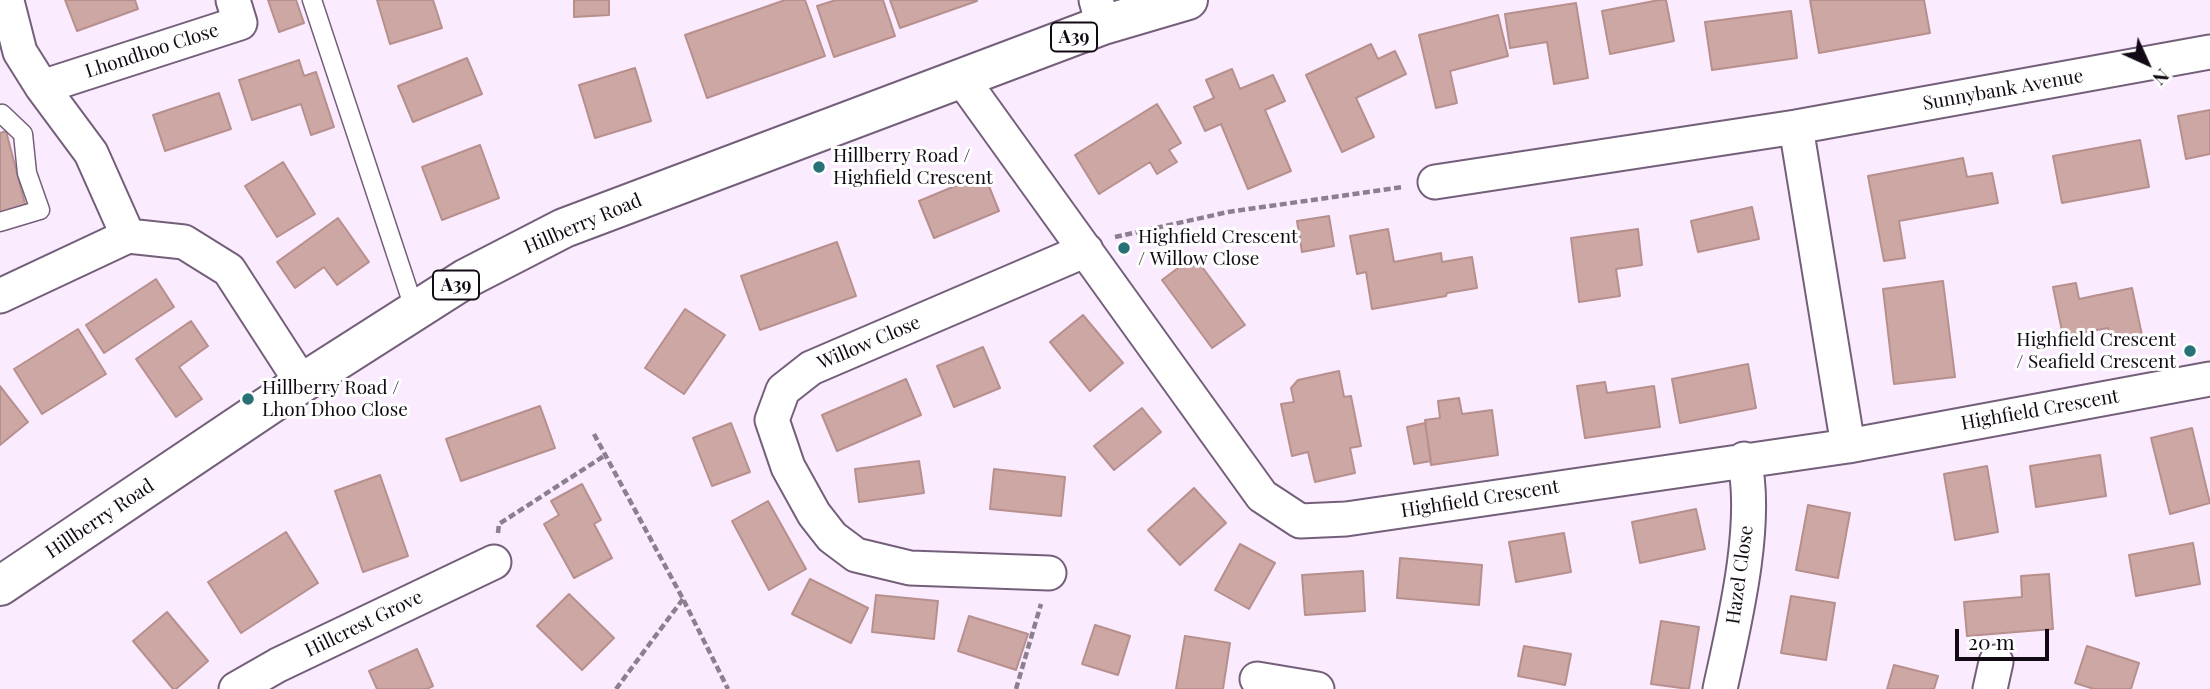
<!DOCTYPE html>
<style>
body{margin:0}
#map{position:relative;width:2210px;height:689px;overflow:hidden;background:#faebfe;font-family:"Playfair Display",serif}
canvas{display:block}
.north{position:absolute;left:2112px;top:28px;width:70px;height:70px;-webkit-text-stroke:5px #fefefe;paint-order:stroke;rotate:135deg;font-size:19px;font-weight:700;line-height:28px;text-align:center;color:#110913}
.north::after{content:'';display:block;margin:auto;width:24px;height:32px;background:#110913;clip-path:polygon(50% 0,100% 100%,50% 72%,0 100%)}
.scale{position:absolute;left:1955px;top:629px;width:94px;height:32px;box-sizing:border-box;border:4px solid #110913;border-top:0;padding-left:9px;font-size:21px;line-height:24px;white-space:nowrap;color:#110913;-webkit-text-stroke:5px #fefefe;paint-order:stroke}
</style>
<div id="map">
<canvas width="2210" height="689"></canvas>
<div class="north">N</div>
<div class="scale">20 m</div>
</div>
<script>
const ctx = document.querySelector('canvas').getContext('2d');
ctx.lineJoin = 'round';
function paint(path, color) {
  ctx.fillStyle = color;
  ctx.fill(path, 'evenodd');
}
function strokePath(path, color, width, dash) {
  ctx.strokeStyle = color;
  ctx.lineWidth = width;
  ctx.lineCap = dash ? 'butt' : 'round';
  ctx.setLineDash(dash || []);
  ctx.stroke(path);
}
function drawText(font, color, halo, rows, align = 'center') {
  ctx.font = font + ' "Playfair Display",serif';
  ctx.lineWidth = 6;
  ctx.setLineDash([]);
  ctx.textBaseline = 'middle';
  ctx.strokeStyle = halo;
  ctx.fillStyle = color;
  for (const [text, x, y, turn = 0] of rows) {
    ctx.save();
    ctx.translate(x, y);
    ctx.rotate((+turn || 0) * Math.PI / 180);
    ctx.textAlign = isNaN(turn) ? turn : align;
    if (halo) ctx.strokeText(text, 0, 0);
    ctx.fillText(text, 0, 0);
    ctx.restore();
  }
}
const building = new Path2D(`
 M65,0H135L138,9L77,31Z
 M268,0H296L304,23L279,32Z
 M377,0H433L442,28L390,44Z
 M574,0H609V15L574,17Z
 M785,0H805L825,56L707,98L685,35Z
 M836,0H883L895,36L834,57L817,6Z
 M890,0H977V1L900,28Z
 M1659,0H1666L1674,41L1610,54L1602,11Z
 M1810,0H1924L1930,33L1819,53Z
 M1576,3L1588,78L1554,84L1547,42L1510,48L1505,14Z
 M1791,11L1797,58L1712,70L1705,22Z
 M1498,15L1508,56L1450,71L1457,103L1436,108L1419,35Z
 M1371,44L1378,59L1395,51L1406,74L1356,98L1374,137L1342,152L1306,75Z
 M467,58L482,94L413,122L398,86Z
 M299,60L304,76L316,72L334,127L311,135L301,104L252,120L239,80Z
 M635,68L651,121L595,138L579,85Z
 M1232,69L1240,89L1273,75L1285,101L1265,110L1291,171L1248,189L1221,124L1205,131L1194,107L1214,98L1206,80Z
 M219,93L231,129L165,151L153,115Z
 M1157,104L1181,143L1169,150L1177,162L1157,174L1150,162L1099,194L1075,155Z
 M2210,110V154L2186,159L2178,116Z
 M6,131L26,208L0,215V133Z
 M2140,140L2149,187L2062,203L2053,156Z
 M480,145L499,198L442,220L422,167Z
 M1963,158L1967,177L1992,173L1998,203L1899,221L1905,258L1884,261L1868,176Z
 M283,162L315,214L277,237L245,186Z
 M984,174L999,211L934,238L919,201Z
 M1752,207L1759,239L1698,252L1691,221Z
 M1329,216L1334,246L1302,252L1297,221Z
 M338,218L369,262L337,285L324,267L295,288L277,262Z
 M1388,229L1394,262L1441,253L1442,262L1472,257L1477,288L1447,293L1446,296L1372,309L1366,272L1357,274L1350,236Z
 M1638,229L1642,265L1616,269L1620,296L1579,302L1571,238Z
 M837,242L856,296L760,330L741,276Z
 M1194,256L1245,325L1212,348L1162,280Z
 M156,279L174,307L104,353L86,325Z
 M1943,281L1955,377L1894,384L1883,289Z
 M2076,283L2079,299L2132,288L2143,340L2112,347L2108,328L2063,336L2053,287Z
 M685,309L725,335L684,394L645,368Z
 M1083,315L1123,363L1090,391L1050,342Z
 M191,321L208,346L179,367L202,399L176,417L136,359Z
 M78,329L106,374L42,414L14,369Z
 M983,347L1000,388L954,407L937,366Z
 M1748,364L1756,408L1680,423L1672,379Z
 M1339,371L1344,397L1351,396L1361,446L1350,448L1355,473L1315,482L1308,452L1292,456L1281,404L1294,402L1291,388L1298,380Z
 M906,379L921,415L837,451L822,415Z
 M1605,382L1607,393L1654,386L1660,427L1585,438L1577,386Z
 M0,386L28,422L0,445Z
 M1459,398L1462,414L1492,410L1498,455L1431,465L1425,420L1440,418L1438,401Z
 M540,406L555,448L461,481L446,439Z
 M1142,408L1161,432L1114,470L1094,446Z
 M731,423L750,472L712,486L693,438Z
 M1425,423L1431,461L1414,464L1407,427Z
 M2192,428L2210,503L2170,514L2151,438Z
 M2100,455L2106,496L2036,507L2030,466Z
 M919,461L924,493L859,502L855,469Z
 M1987,466L1998,532L1955,540L1944,474Z
 M994,469L1065,477L1061,516L990,509Z
 M380,475L408,556L363,572L335,491Z
 M582,484L601,520L594,524L612,558L574,578L544,524L559,515L551,501Z
 M1194,488L1226,523L1180,565L1148,530Z
 M768,501L806,569L769,590L732,521Z
 M1808,505L1850,513L1838,578L1796,570Z
 M1696,509L1705,549L1640,563L1632,522Z
 M286,532L318,583L241,633L208,582Z
 M1564,533L1571,572L1516,582L1509,542Z
 M2193,543L2200,584L2136,596L2129,555Z
 M1240,544L1275,563L1249,609L1215,590Z
 M1400,558L1482,565L1479,605L1397,598Z
 M1363,571L1365,611L1305,615L1302,575Z
 M2049,574L2053,629L1967,636L1964,602L2022,597L2021,576Z
 M810,579L868,608L851,643L792,614Z
 M569,594L614,638L582,670L537,626Z
 M876,595L938,601L934,639L872,632Z
 M1791,596L1835,603L1826,660L1781,653Z
 M167,612L208,661L176,689H173L133,641Z
 M969,616L1028,634L1016,670L958,651Z
 M1661,621L1699,627L1689,689L1651,684Z
 M1095,625L1130,636L1118,675L1082,664Z
 M1185,636L1230,643L1223,689H1176Z
 M1524,646L1571,654L1565,685L1518,676Z
 M2087,646L2139,663L2131,689H2094L2075,683Z
 M417,649L433,686L427,689H377L369,671Z
 M1894,665L1938,676L1934,689H1887Z`);
const path = new Path2D(`
 M1115,237L1228,212L1403,187
 M594,434L683,599L728,689
 M498,533L499,524L604,456
 M616,689L683,599
 M1016,689L1041,604`);
const service = new Path2D(`
 M312,0L415,311
 M0,115L2,114L23,134L27,173L40,210L0,222`);
const minor = new Path2D(`
 M3,0L8,5L20,52L42,87L91,153L128,236
 M1096,0L1103,25
 M962,79L1262,496L1300,521L1346,519L1848,446L2210,379
 M42,87L240,23L233,0
 M1796,127L1848,446
 M1435,182L1796,127L2210,52
 M0,296L128,236L184,242L229,270L302,383
 M1049,573L910,568L856,555L832,537L814,514L788,467L772,420L783,390L811,368L1086,250
 M1257,679L1317,689
 M236,689L278,665L494,562
 M1720,689C1734,625 1759,523 1744,459
 M1990,689L1996,662`);
const trunk = new Path2D(`
 M0,586L302,383L465,279L564,228L1103,25L1188,0`);
const markers = [
 [819,167,7,"#277177"],
 [1124,248,7,"#277177"],
 [2190,351,7,"#277177"],
 [248,399,7,"#277177"]
];
const shields = [
 [1074,37,46],
 [456,285,46]
];
const shieldNames = [
 ["A39",1074,37],
 ["A39",456,285]
];
const streetNames = [
 ["Lhondhoo Close",152,51,-18],
 ["Sunnybank Avenue",2003,90,-10],
 ["Hillberry Road",583,224,-23],
 ["Willow Close",869,343,-23],
 ["Highfield Crescent",2040,410,-10],
 ["Highfield Crescent",1480,499,-9],
 ["Hillberry Road",100,519,-34],
 ["Hazel Close",1740,575,-82],
 ["Hillcrest Grove",364,624,-26]
];
const poiNames = [
 ["Hillberry Road /",833,156],
 ["Highfield Crescent",833,178],
 ["Highfield Crescent",1138,237],
 ["/ Willow Close",1138,259],
 ["Highfield Crescent",2176,340,"right"],
 ["/ Seafield Crescent",2176,362,"right"],
 ["Hillberry Road /",262,388],
 ["Lhon Dhoo Close",262,410]
];
paint(building, '#cda7a4');
strokePath(building, '#b78f8d', 2);
strokePath(service, '#745f7a', 21);
strokePath(minor, '#745f7a', 37);
strokePath(trunk, '#745f7a', 42);
strokePath(path, '#8c808f', 4.5, [7, 3.5]);
strokePath(service, '#fff', 18);
strokePath(minor, '#fff', 33);
strokePath(trunk, '#fff', 38);
for (const [x, y, r, color] of markers) {
  const dot = new Path2D();
  dot.arc(x, y, r, 0, 2 * Math.PI);
  ctx.fillStyle = color;
  ctx.fill(dot);
  strokePath(dot, '#fefefe', 2.5);
}
for (const [x, y, w] of shields) {
  const box = new Path2D();
  box.roundRect(x - w / 2, y - 14.5, w, 29, 5);
  ctx.fillStyle = '#fefefe';
  ctx.fill(box);
  strokePath(box, '#110913', 2);
}
drawText('bold 18px', '#110913', null, shieldNames);
drawText('19px', '#110913', '#fefefe', streetNames);
drawText('19px', '#110913', '#fefefe', poiNames, 'left');
</script>
